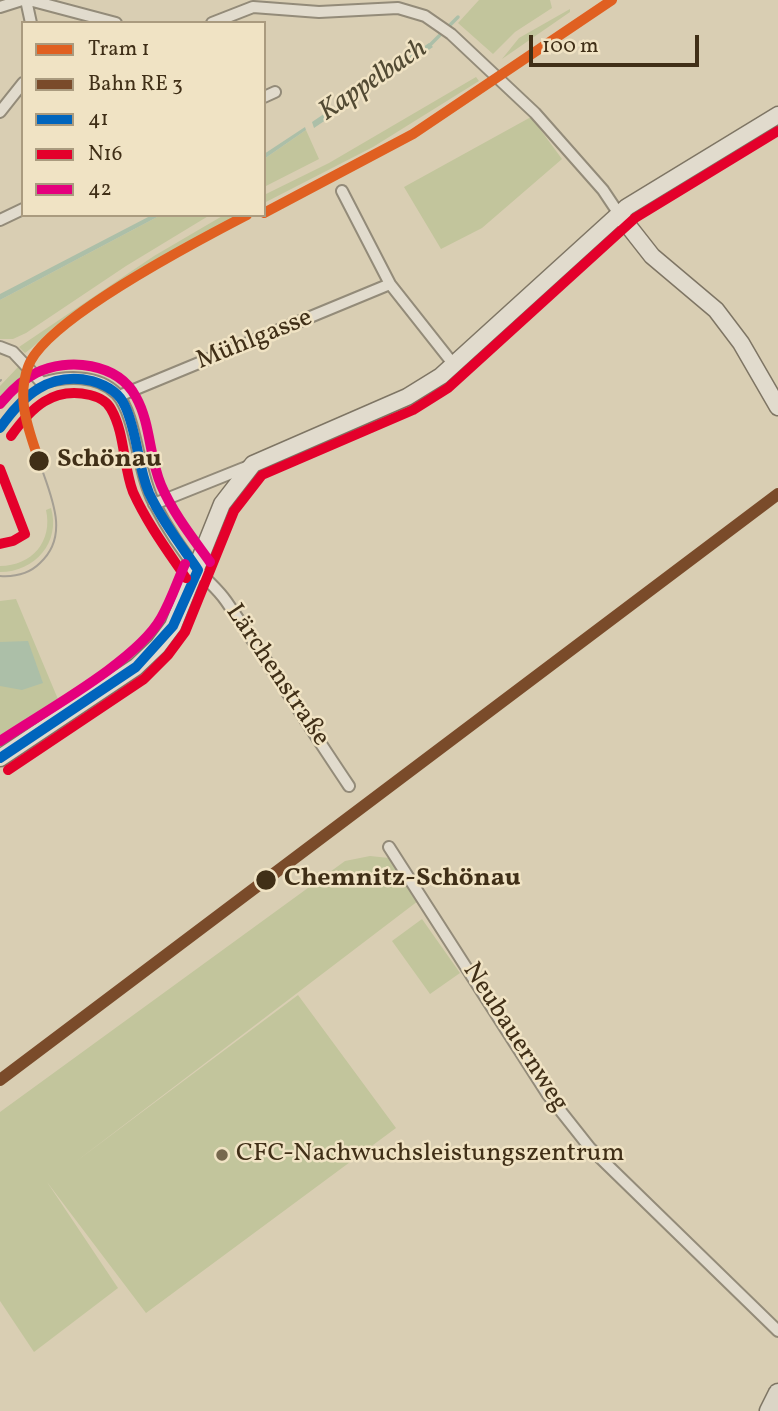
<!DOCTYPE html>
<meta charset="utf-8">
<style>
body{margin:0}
#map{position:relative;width:778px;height:1411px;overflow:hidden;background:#d9ceb3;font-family:Vollkorn,serif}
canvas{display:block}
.legend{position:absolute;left:21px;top:21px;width:245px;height:196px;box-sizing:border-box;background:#f0e3c4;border:2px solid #aa9b7f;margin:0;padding:9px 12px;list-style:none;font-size:21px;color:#402f17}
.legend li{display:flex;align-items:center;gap:14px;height:35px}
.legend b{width:35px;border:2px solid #aa9b7f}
.scale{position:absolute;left:529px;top:35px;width:170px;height:32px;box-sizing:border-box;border:4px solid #402f17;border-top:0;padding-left:9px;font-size:21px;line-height:24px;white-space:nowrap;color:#402f17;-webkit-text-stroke:5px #f0e3c4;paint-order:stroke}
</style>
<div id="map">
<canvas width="778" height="1411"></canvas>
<ul class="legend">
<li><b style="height:9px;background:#e06021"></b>Tram 1</li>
<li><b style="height:9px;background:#7a4b2a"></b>Bahn RE 3</li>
<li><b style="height:9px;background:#0065bd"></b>41</li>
<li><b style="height:9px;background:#e4002b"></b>N16</li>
<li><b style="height:9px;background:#e5007d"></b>42</li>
</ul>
<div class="scale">100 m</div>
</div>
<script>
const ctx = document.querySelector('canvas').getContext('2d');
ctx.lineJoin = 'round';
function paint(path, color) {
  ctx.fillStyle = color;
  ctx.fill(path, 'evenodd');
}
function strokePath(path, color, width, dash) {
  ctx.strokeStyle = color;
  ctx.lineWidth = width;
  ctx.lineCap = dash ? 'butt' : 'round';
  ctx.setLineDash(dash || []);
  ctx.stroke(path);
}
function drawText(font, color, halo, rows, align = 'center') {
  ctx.font = font + ' Vollkorn,serif';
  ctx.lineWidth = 5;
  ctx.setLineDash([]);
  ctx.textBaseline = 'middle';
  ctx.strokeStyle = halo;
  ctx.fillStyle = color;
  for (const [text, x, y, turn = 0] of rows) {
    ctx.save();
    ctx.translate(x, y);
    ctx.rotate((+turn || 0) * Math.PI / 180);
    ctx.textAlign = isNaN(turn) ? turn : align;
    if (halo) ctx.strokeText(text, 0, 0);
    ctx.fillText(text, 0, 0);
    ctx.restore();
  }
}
const green = new Path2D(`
 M479,0H550L552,8L515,32L493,54L458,23Z
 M570,9V12L502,59L519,38Z
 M476,77L479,81L373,147L264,203V195L329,163Z
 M531,117L562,159L482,228L441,249L404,187Z
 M306,130L319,159L264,187V159Z
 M161,215H210L126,266L26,333L13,339H0V300Z
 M224,215H240C177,247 116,283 58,324C46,333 37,345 25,353L19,347L154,256Z
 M18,367L23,370L20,390L4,405L0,404V386Z
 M51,508C61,542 35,572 0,572V566C32,566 53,541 46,510Z
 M16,599L60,704L0,742V601Z
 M370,856L389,858L418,901L74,1163L298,995L396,1128L146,1313L47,1182L118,1288L34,1352L0,1301V1112L345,861Z
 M422,919L460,973L430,994L392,941Z`);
const water = new Path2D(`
 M429,43L433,47L314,128L312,122Z
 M305,127L306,130L264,159V154Z
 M152,215H161L0,300V294Z
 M28,641L43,683L22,690L0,686V642Z`);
const stream = new Path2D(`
 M429,46L458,17`);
const minor = new Path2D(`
 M26,0L31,23
 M29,0L116,23
 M0,7L22,0
 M212,23L253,7L319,12L398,8L425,16L451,34L535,113L603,190L619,214
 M264,97L275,92
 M0,112L23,83
 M342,191L390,284L454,365
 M0,220L23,209
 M0,347L13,352L42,383C65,376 98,374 117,394C136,415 138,473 154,503C166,526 181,550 198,570C207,581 218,589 226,601C268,662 308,725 349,786
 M119,396L390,284
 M154,504L249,466
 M389,847L548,1095L590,1148L778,1331`);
const secondary = new Path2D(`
 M619,214L652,256L716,310L741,343L778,407
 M0,758L136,667L158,646L173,626L222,504L253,464L407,397L441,376L627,207L778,115`);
const primary = new Path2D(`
 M769,1411L778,1393`);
const tram = new Path2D(`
 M264,209L310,191
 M233,222L250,215
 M0,381L1,380
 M0,576C15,577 29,574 40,563C71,535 50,494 39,461`);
const bus1 = new Path2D(`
 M0,428C23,395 50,371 92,381C106,385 119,392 125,406C138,434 137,465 149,493C162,521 181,545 198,570
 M0,758L136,667L173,626L198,570`);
const bus2 = new Path2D(`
 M11,436C31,408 53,386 90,395C98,397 107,401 111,409C125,433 123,466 133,492C147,523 167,550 186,578
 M0,469L25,534L13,541L0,544
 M8,770L144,679L168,655L185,632L234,511L262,475L413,410L448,388L635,218L778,131`);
const bus3 = new Path2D(`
 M0,404C10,392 22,380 36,373C68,357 118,363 136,397C151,424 149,457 161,485C173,513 192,537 210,562
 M0,741C43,712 137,661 161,618C171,601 177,582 185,564`);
const rail1 = new Path2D(`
 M0,1080L778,494`);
const tram1 = new Path2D(`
 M264,213L413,134L612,0
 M39,461C29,430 16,400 28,367C44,320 199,240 247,215`);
const markers = [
 [39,461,11,"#402f17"],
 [266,880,11,"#402f17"],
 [222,1155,7,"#76674e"]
];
const streetNames = [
 ["Mühlgasse",255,341,-22],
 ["Lärchenstraße",276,676,56],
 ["Neubauernweg",514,1038,57]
];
const stopNames = [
 ["Schönau",57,461],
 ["Chemnitz-Schönau",284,880]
];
const poiNames = [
 ["CFC-Nachwuchsleistungszentrum",236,1155]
];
const waterNames = [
 ["Kappelbach",374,82,-34]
];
paint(green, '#c2c59c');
paint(water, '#acbfa8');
strokePath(stream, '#acbfa8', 3.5);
strokePath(minor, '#938b79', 14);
strokePath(secondary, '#7e7564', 19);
strokePath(primary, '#7e7564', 21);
strokePath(minor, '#e1dbcd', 10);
strokePath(secondary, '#e1dbcd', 16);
strokePath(primary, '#dbd5c6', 18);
strokePath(tram, '#a59f93', 2);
strokePath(bus1, '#0065bd', 10);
strokePath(bus2, '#e4002b', 10);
strokePath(bus3, '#e5007d', 10);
strokePath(rail1, '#7a4b2a', 12);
strokePath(tram1, '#e06021', 10);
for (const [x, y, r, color] of markers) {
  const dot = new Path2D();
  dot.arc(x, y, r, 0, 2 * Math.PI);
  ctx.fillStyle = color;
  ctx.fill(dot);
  strokePath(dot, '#f0e3c4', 2.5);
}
drawText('26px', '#402f17', '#f0e3c4', streetNames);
drawText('bold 26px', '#402f17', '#f0e3c4', stopNames, 'left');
drawText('26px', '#402f17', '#f0e3c4', poiNames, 'left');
drawText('italic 28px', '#524a33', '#f0e3c4', waterNames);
</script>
